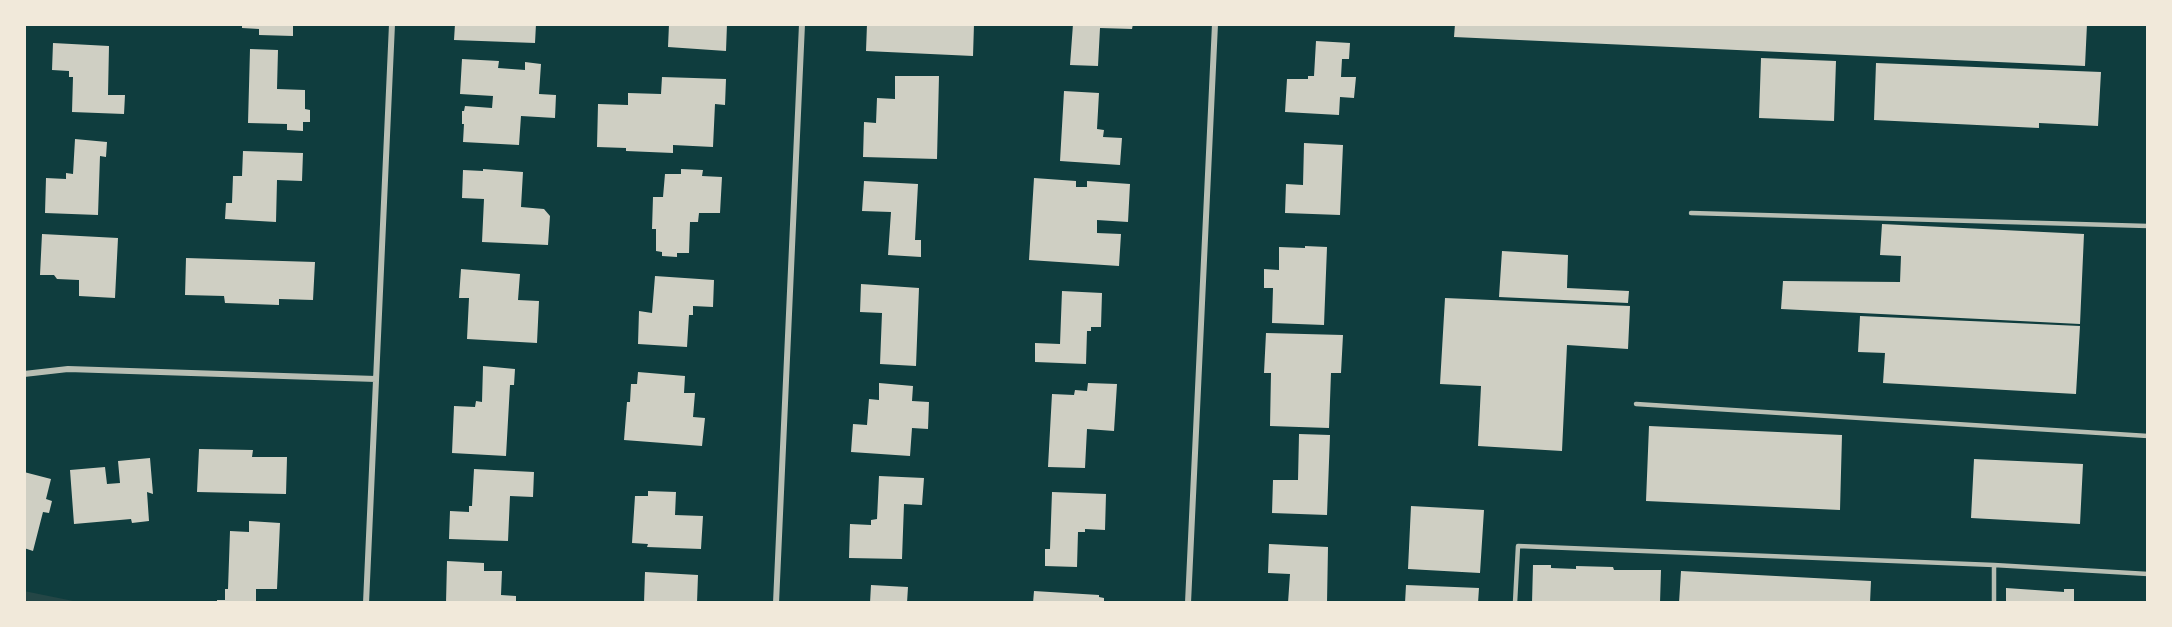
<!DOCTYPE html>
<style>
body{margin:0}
#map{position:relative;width:2172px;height:627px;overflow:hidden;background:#0f3d3e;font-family:"Crimson Pro",serif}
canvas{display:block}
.frame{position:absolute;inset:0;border:26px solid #f1e9da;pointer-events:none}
</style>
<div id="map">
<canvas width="2172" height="627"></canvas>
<div class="frame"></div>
</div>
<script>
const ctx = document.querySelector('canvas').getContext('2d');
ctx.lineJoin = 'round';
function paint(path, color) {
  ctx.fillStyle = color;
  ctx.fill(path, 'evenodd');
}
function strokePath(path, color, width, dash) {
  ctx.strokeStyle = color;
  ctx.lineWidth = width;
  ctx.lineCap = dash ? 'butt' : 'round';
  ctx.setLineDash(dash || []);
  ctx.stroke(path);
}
const green = new Path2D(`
 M24,591L83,603H24Z`);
const building = new Path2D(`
 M242,24H293V36L259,35V29L242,28Z
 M455,24H536L535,43L454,40Z
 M669,24H727L726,51L668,47Z
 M867,24H974L973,56L866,51Z
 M1073,24H1133L1132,29L1100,28L1098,66L1070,65Z
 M1455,24H2087L2085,66L1454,37Z
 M1316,41L1350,43L1349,59H1342L1341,77H1356L1354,98L1340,97L1339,115L1285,112L1287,79H1308V76H1314Z
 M53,43L109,46L108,95H125L124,114L72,112L73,77H69V71L52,70Z
 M250,49L278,50L277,89L305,90V109L310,110V122H303V131L287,130V124L248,123Z
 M1761,58L1836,61L1834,121L1759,118Z
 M462,59L499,61L498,68L525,70V62L541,64L539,94L556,95L555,118L521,116L519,145L463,142L464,124H462V111H464L465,106L492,108L493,96L460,94Z
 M1876,63L2101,72L2098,126L2039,123V128L1874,120Z
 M895,76H939L937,159L863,157L864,122L876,123L877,98L895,99Z
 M662,77L726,79L725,105L715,104L713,147L673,145V153L626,151V148L597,147L598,104L628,105V93L661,94Z
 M1064,91L1099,93L1097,129L1104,130L1103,137L1122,138L1120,165L1060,161Z
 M75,139L107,142L106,157L100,156L98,215L45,213L46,178L66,179V173L73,174Z
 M1304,143L1343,145L1340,215L1285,213L1286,184L1303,185Z
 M243,151L303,153L302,181L277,180L276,222L225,219L226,203H232L233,176H242Z
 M483,169L523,172L521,207L544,209L550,216L548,245L482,242L484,199L462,198L463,170L483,171Z
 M681,169L703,170L702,176L722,177L720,213H699L698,222H690L689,253H677V257L662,256V252L656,251V229H652L653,197H663L665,174H681Z
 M1034,178L1076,181V187H1087V181L1130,184L1128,222L1097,220V233L1121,234L1119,266L1029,260Z
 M864,181L918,184L915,240H921V257L888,255L891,212L862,211Z
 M1882,224L2084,234L2080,324L1781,309L1783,281L1900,282L1901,256L1880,255Z
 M42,234L118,238L115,298L79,296V280L57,279L54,275H40Z
 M1305,246L1327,247L1324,325L1272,323L1273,288H1264V269L1279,270V247L1305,248Z
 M1502,251L1568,255L1567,288L1629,291L1628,303L1499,297Z
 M186,258L315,262L313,300L279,299V305L225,303L224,296L185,295Z
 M461,269L520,274L518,300L539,301L537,343L467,339L469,298H459Z
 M655,276L714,280L713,307L693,306V315H689L687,347L638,344L639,311L652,313Z
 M861,284L919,288L916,366L880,364L882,313L860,312Z
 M1062,291L1102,293L1101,327H1091V331H1087L1086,364L1035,362V343L1060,344Z
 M1445,298L1630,306L1628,349L1567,345L1562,451L1478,446L1481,386L1440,384Z
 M1860,316L2080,326L2076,394L1883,383L1885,353L1858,352Z
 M1266,333L1343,335L1341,373H1331L1329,428L1270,426L1271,373H1264Z
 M483,366L515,369L514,385H510L506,456L452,453L454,406L475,407L476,401L482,402Z
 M638,372L685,376L684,393H695L693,417L705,418L702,446L624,440L627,402H630L631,384H637Z
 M879,383L913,386L912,401L929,402L928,429L912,428L910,456L851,452L853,424L867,425L869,399L879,400Z
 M1088,383L1117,384L1114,431L1087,429L1085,468L1048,467L1052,394L1074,395L1075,390L1087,391Z
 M1649,426L1842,435L1840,510L1646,501Z
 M1299,434L1330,435L1327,515L1272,513L1273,480H1298Z
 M199,449L253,450L252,457H287L286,494L197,492Z
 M150,458L153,494L147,492L149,521L132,523L131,519L74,524L70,470L105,467L107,484L120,483L118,461Z
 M1974,459L2083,464L2080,524L1971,518Z
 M474,469L534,472L533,497L510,496L508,541L449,539L450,511L469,512V506H472Z
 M24,472L51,479L46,499L52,501L49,513L43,512L33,551L24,548Z
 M879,476L924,478L922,505L904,504L902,559L849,558L850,524L871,525V520L877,519Z
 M648,491L676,492L675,515L703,516L701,549L647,547L648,544L632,543L635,496H648Z
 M1052,492L1106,494L1105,530L1085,529V532H1078L1077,567L1045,566V549H1050Z
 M1411,506L1484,510L1480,573L1408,569Z
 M249,521L280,523L277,589H256V603H217V600H225V589H228L230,531L249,532Z
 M1269,544L1328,547L1327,603H1288L1290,574L1268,573Z
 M447,561L484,563V571H502L501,595L516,596V603H446Z
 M1533,565H1551V568L1576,569V566L1613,567L1614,570H1661L1660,603H1532Z
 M1681,571L1871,581L1870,603H1679Z
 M645,572L698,575L697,603H644Z
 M871,585L908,587L907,603H870Z
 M1406,585L1479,588L1478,603H1405Z
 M2006,588L2064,592V589H2074V603H2006Z
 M1034,591L1099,595V597L1104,598V603H1033Z`);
const service = new Path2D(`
 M1691,213L2148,226
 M1636,404L2148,436
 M1515,603L1518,546L1994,565L2148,574
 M1994,603V565`);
const minor = new Path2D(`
 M24,374L68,369L376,379
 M366,603L392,24
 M776,603L802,24
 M1188,603L1215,24`);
paint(green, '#244646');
paint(building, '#cfcfc3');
strokePath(service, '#b8beb3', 4.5);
strokePath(minor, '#b8beb3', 6);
</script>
